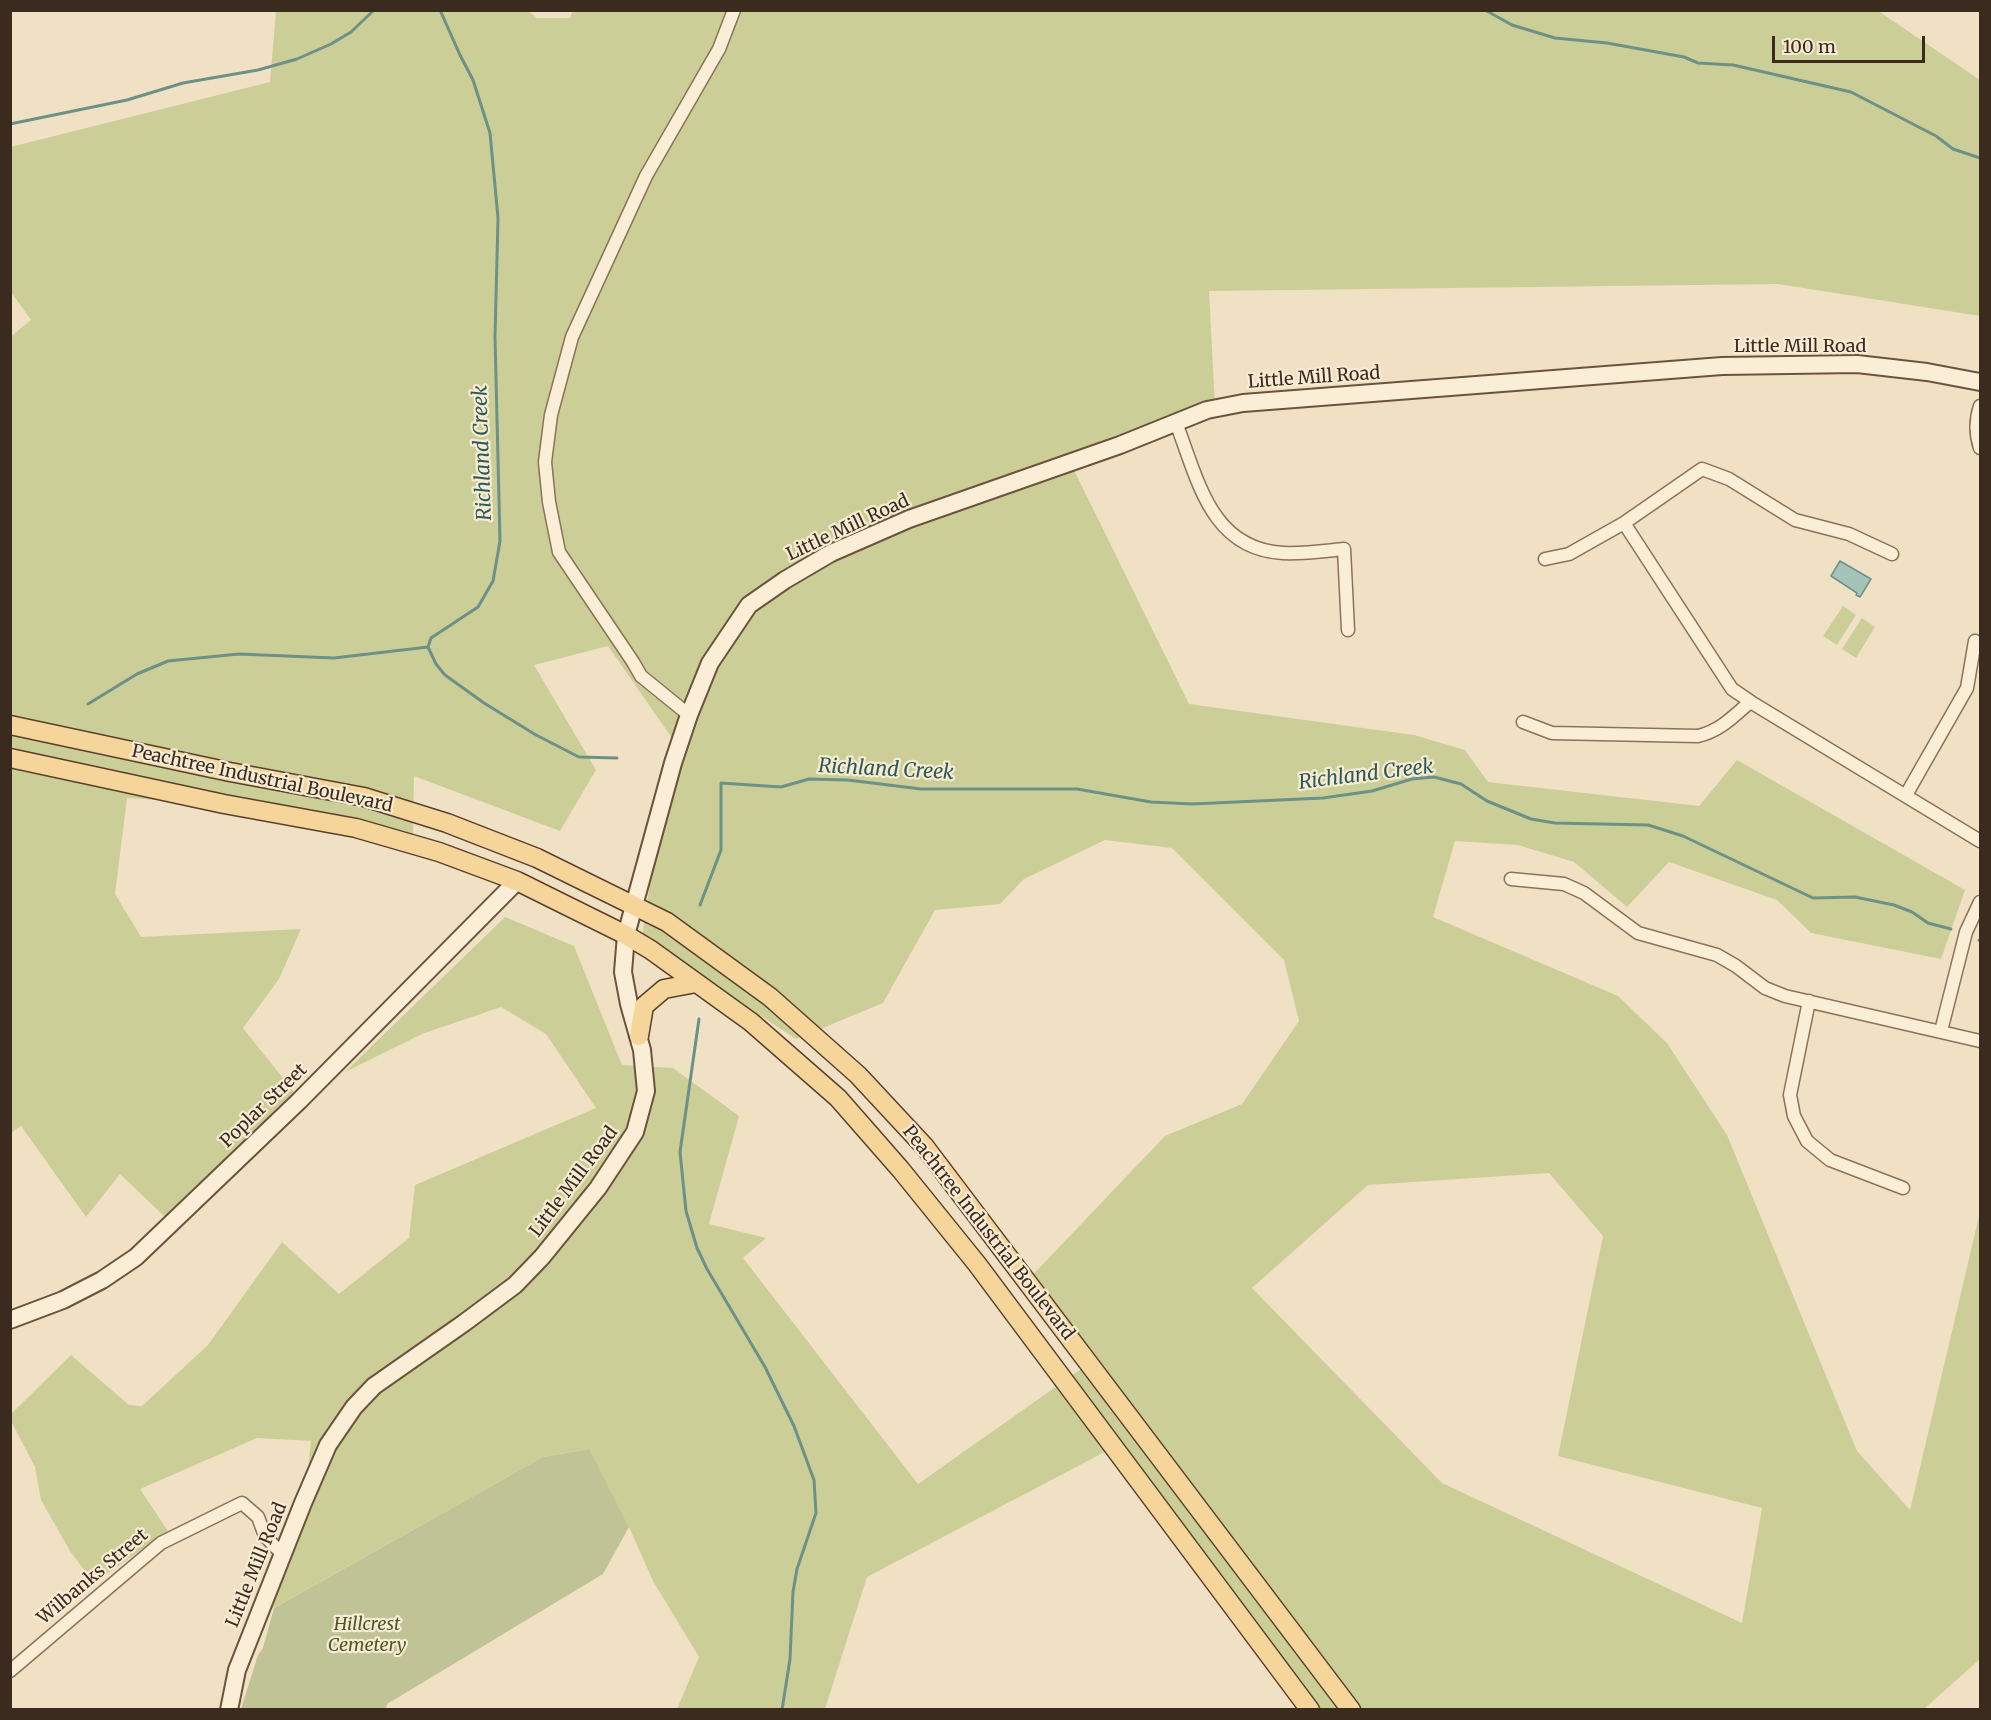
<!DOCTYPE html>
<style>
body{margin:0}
#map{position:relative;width:1991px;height:1720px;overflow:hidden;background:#f0e1c4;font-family:Merriweather,serif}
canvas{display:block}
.frame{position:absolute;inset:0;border:12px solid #3b2b1e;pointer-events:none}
.scale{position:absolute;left:1772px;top:36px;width:153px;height:27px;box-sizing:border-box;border:3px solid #3b2b1e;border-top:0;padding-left:8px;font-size:18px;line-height:21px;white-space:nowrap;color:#3b2b1e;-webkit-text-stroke:4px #f7ebd4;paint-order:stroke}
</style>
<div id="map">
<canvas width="1991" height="1720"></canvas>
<div class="frame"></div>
<div class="scale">100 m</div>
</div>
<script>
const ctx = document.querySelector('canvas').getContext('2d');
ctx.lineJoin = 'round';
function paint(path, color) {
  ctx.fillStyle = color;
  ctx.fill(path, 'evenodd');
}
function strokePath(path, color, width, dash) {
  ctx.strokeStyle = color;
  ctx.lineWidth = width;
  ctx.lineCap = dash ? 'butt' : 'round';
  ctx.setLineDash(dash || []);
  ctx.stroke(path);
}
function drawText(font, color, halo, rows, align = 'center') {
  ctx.font = font + ' Merriweather,serif';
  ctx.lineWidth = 4.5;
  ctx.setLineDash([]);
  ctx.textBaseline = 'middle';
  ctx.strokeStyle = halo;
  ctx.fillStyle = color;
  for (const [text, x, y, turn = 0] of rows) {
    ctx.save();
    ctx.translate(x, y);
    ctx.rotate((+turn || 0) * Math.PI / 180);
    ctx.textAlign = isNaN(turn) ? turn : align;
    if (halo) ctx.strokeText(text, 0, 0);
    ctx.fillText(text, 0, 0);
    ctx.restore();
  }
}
const green = new Path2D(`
 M527,10L537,18H570L573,10H1877L1980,80V316L1778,284L1209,291L1215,406L1069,460L1189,704L1414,735L1465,750L1488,782L1699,806L1737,760L1965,890L1941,959L1811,933L1777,900L1669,862L1627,907L1574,862L1518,845L1455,841L1433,917L1618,996L1667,1043L1727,1135L1857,1451L1910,1510L1980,1212V1659L1924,1709H1299L1118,1445L867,1577L825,1709H677L699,1657L653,1581L629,1527L588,1449L543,1457L261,1615L302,1523L311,1441L257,1438L140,1489L168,1531L94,1583L70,1551L41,1500L35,1467L11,1421V1414L71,1355L129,1405L142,1406L208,1345L282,1242L339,1294L409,1238L415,1185L596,1108L546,1034L501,1007L422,1034L345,1072L505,917L574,946L622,1065L673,1068L739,1116L709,1224L766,1238L743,1258L918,1484L1091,1362L1025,1283L1165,1136L1242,1104L1299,1021L1284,960L1172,848L1105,840L1024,879L1000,904L935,910L883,1003L796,1039L642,937L672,738L608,646L534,665L596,770L560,831L414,776L413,838L206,803L127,798L115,894L141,937L301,929L279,979L243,1028L294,1092L165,1217L120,1174L86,1217L21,1126L11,1133L10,337L31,320L11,292V147L270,82L276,11ZM1549,1173L1603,1236L1558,1456L1762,1508L1742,1623L1442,1483L1252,1288L1368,1185Z
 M1843,606L1856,615L1837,645L1823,636Z
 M1862,618L1875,627L1856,658L1842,649Z`);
const cemetery = new Path2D(`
 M589,1449L629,1527L603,1574L387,1704L386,1709H241L258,1655L263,1648L274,1608L543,1457Z`);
const water = new Path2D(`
 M1840,561L1871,579L1860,597L1856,595L1857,593L1831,576Z`);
const stream = new Path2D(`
 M440,10L460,55L473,80L490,133L498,218L495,337L500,541L493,581L478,607L431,638L428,647L436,664L445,675L484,703L536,735L579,757L617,758
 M1485,10L1512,25L1555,38L1607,43L1684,57L1698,63L1733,65L1851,92L1936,136L1953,149L1980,158
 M10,124L127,100L183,83L258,70L297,59L331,44L351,32L374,10
 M88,704L137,674L168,661L239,654L334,658L428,647
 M700,905L721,850V783L781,787L809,779L848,780L921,789H1077L1151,802L1192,804L1323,798L1372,791L1412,779L1434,777L1461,784L1487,801L1531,819L1555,823L1648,825L1683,836L1813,898L1855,897L1894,905L1912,912L1928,923L1951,929
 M1979,940L1980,941
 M699,1019L680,1152L686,1211L697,1248L707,1269L765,1367L794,1426L814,1480L816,1513L797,1569L793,1592L790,1659L782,1710`);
const street = new Path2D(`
 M1980,406C1975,421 1975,433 1980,448
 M1176,423C1198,479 1210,549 1283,553C1303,554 1324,551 1344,549L1348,630
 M1624,523L1732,689L1754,704L1980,841
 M1545,559L1569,554L1624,523L1702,469L1729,479L1795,520L1849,534L1892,554
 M689,715L641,676L633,662L559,552L549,502L545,462L551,415L572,337L646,176L719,49L734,10
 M1523,722L1552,733L1698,736C1720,731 1734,716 1750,702
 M1906,795L1967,688L1975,641
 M1511,879L1564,884L1584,893L1638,933L1717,955L1736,966L1765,988L1785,996L1980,1041
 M1809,1001L1790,1095L1794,1116L1807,1141L1830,1160L1903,1188
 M1941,1031L1966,932L1980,902
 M10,1671L161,1543L242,1503L258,1517L265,1536L282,1554`);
const secondary = new Path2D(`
 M10,1320L63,1300L102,1280L136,1257L299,1101L517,881
 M229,1710L237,1670L303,1503L328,1445L354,1407L374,1386L464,1323L515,1285L542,1257L598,1188L635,1132L646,1091L642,1050L629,1004L623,972L626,935L673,763L689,715L710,663L749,605L785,580L831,553L909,519L1120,445L1207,410L1243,403L1722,366L1857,364L1927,372L1980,382`);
const primary = new Path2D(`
 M10,725L230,772L364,797L447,823L537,858L667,922L770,997L858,1075L925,1147L1351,1710
 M10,758L224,804L356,828L439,852L517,881L626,935L651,950L751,1022L838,1098L901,1170L977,1264L1310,1710
 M639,1036L644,1006L664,989L696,983`);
const streetNames = [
 ["Little Mill Road",1800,347],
 ["Little Mill Road",1314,378,-4],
 ["Little Mill Road",848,528,-25],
 ["Peachtree Industrial Boulevard",262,779,12],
 ["Poplar Street",264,1106,-44],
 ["Little Mill Road",574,1182,-53],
 ["Peachtree Industrial Boulevard",988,1233,52],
 ["Little Mill Road",257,1565,-68],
 ["Wilbanks Street",93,1577,-40]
];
const parkNames = [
 ["Hillcrest",367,1625],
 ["Cemetery",367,1646]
];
const waterNames = [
 ["Richland Creek",483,453,-92],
 ["Richland Creek",886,770,3],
 ["Richland Creek",1366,775,-7]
];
paint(green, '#cbcf97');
paint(cemetery, '#c0c396');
paint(water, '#a6c3b9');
strokePath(water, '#6c9287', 1.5);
strokePath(stream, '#6c9287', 3);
strokePath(street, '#8b7259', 15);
strokePath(secondary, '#6d533c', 20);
strokePath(primary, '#59402e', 21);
strokePath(street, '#faeed7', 12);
strokePath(secondary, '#faeed7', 16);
strokePath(primary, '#f5d59a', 18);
drawText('18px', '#3b2b1e', '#f7ebd4', streetNames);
drawText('italic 18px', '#4d5824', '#f7ebd4', parkNames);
drawText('italic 20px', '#2c5b56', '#f7ebd4', waterNames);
</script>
